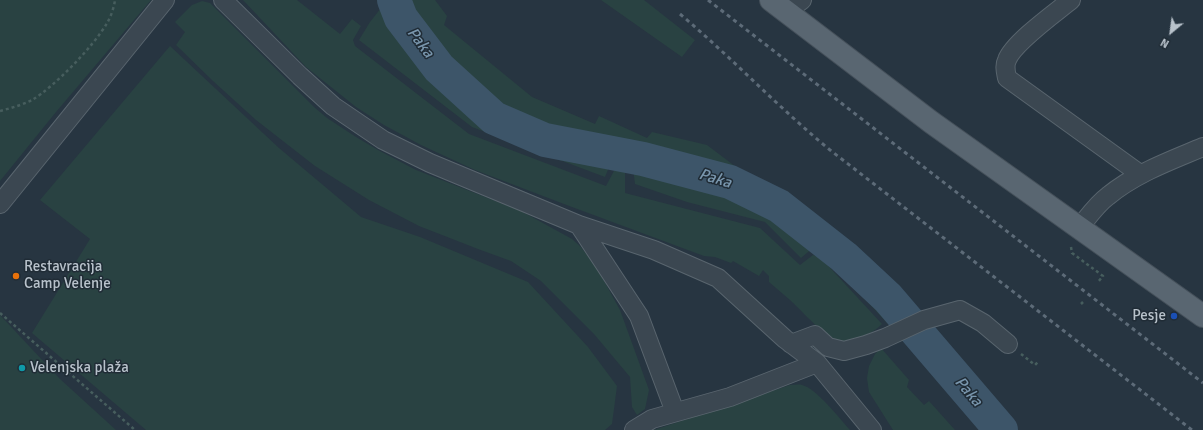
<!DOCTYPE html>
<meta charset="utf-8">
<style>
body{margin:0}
#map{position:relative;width:1203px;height:430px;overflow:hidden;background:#273541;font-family:Signika,sans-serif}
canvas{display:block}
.north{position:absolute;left:1151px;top:12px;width:40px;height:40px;-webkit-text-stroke:3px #202c36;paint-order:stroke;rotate:209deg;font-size:11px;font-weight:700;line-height:16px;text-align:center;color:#b8c2cb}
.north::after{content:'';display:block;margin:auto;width:14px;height:18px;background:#b8c2cb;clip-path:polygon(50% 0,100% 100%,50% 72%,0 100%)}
</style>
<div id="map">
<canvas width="1203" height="430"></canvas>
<div class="north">N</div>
</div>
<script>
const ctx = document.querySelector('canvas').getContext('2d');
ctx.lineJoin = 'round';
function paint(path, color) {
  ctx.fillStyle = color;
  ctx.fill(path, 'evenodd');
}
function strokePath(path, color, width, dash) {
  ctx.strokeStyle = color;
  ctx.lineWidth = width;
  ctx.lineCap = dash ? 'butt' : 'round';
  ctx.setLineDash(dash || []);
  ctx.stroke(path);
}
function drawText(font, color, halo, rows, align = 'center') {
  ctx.font = font + ' Signika,sans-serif';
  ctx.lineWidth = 3;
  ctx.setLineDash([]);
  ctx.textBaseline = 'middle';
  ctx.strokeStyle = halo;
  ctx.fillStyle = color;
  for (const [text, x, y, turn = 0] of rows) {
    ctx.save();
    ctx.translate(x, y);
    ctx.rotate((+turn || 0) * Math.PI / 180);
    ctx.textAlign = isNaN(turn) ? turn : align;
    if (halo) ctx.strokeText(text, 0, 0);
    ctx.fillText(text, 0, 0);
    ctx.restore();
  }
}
const green = new Path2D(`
 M0,0H151L56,112L0,181Z
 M243,0H297L340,34L352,19L361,26L353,40L355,46L469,134L606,186L615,169L625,172V193L760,228L800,265L813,255L821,258L882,324C872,334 855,342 840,341C827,340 800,309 790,300C783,294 776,288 769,282V276L763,270L759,276L733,261L731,263L715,257L704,256L564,204L475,170L421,145L384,125L356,107L306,67Z
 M404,0H435L447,16L444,25L532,97L595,124L599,116L647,138L652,132L707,145L748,176L745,177L679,158L566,136L531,122L498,103L453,66L429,40L406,4Z
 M601,0H644L695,40L682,57Z
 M202,1L210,3L314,107L327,118L356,137L378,150L416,170L521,211L572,239L581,247L597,268L620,310L649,390L645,409L637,415L632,407L630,377L594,334L541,281L511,261L478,249L419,226L369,200L315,166L256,120L213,81L176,45L185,32L175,22L192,5Z
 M385,3L390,19L431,73L470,110L529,144L548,151L612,160L605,177L472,127L359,40L370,22Z
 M170,46L279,148L361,217L420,237L528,282L588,347L617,386L612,424L605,430H146L32,333L90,239L40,200Z
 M633,168L669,173L744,196L781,216L878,295L896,320L887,323L822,252L815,246L801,258L765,222L687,202L635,184Z
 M0,315L60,379L116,430H0Z
 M881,348L909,380L907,387L924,405L929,401L955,430H893L869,392L867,378L869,366L875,354Z
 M790,385C794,385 799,384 802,385C816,388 840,419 850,430H654Z`);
const river = new Path2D(`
 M394,0L401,18L439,68L494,118L545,140L643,159L730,182L779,206L844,257L888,298L1001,430`);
const path = new Path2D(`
 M0,111C11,108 22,105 32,100C54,87 94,46 107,23C111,17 114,7 115,0
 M1071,247L1072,253L1103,276L1098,282
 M1081,304L1083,302
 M0,313L135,430
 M1021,354L1035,365L1038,362`);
const minor = new Path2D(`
 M223,0L300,76L333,106L383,140L430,163L579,225L654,250L718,278L785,339L817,363L872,430
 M1071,0C1055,13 1013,43 1007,60C1004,66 1006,72 1007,78L1140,174
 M786,12L802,0
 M0,204L165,0
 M579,225L639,316L675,412
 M1079,228C1088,217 1097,204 1108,196C1136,173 1170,161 1203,147
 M791,344L815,335L828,347L844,351L866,345L885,338L924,320L960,310L983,323L1008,344
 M634,430L652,419L730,397L817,363`);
const major = new Path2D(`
 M771,0L931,122L1203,316`);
const rail = new Path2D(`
 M708,0L1203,383
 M680,14C732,58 778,107 830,150L1192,430`);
const markers = [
 [16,276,4,"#e8710a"],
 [1174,316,4,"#1a4fb4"],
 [22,368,4,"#0f9aa8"]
];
const poiNames = [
 ["Restavracija",24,267],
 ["Camp Velenje",24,284],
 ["Pesje",1166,316,"right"],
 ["Velenjska plaža",30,368]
];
const waterNames = [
 ["Paka",420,43,53],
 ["Paka",715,179,17],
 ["Paka",968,392,50]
];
paint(green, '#294242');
strokePath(river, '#3d5569', 34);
strokePath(minor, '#59656e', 20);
strokePath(major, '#45505a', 24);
strokePath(path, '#475e5e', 2.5, [3, 3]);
strokePath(minor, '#3b4751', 18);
strokePath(major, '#596671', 22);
strokePath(rail, '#5d6b78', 3, [4, 4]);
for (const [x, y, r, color] of markers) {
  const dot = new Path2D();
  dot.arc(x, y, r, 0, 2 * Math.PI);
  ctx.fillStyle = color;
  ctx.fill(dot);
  strokePath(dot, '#202c36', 1.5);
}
drawText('15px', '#b8c2cb', '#202c36', poiNames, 'left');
drawText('italic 16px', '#7996ad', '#202c36', waterNames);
</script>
